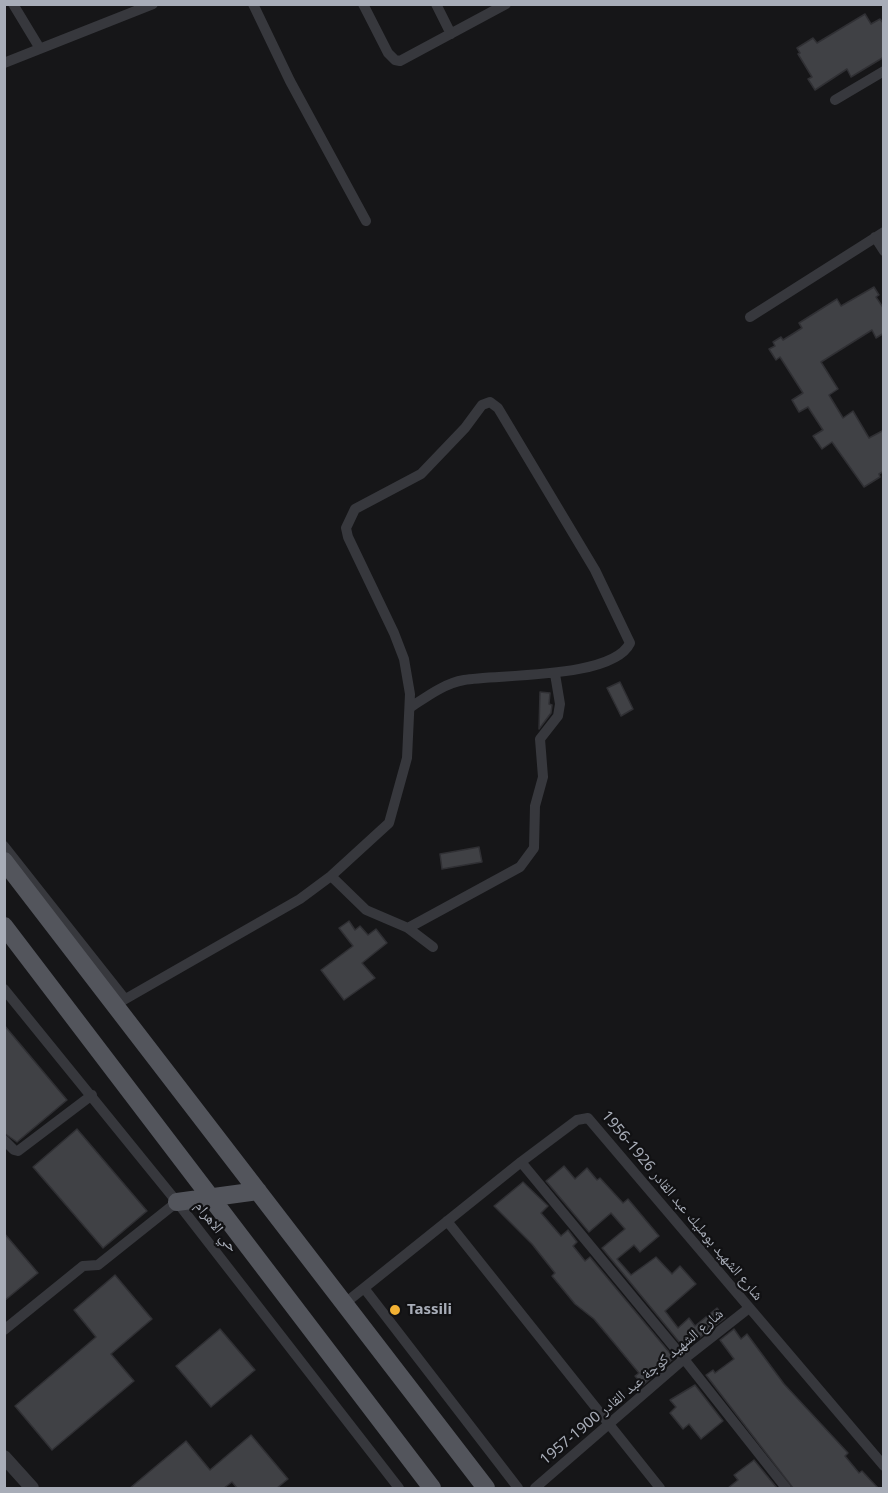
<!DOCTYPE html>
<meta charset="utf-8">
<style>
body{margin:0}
#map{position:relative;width:888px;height:1493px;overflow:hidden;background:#161618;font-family:"Noto Sans",sans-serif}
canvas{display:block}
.frame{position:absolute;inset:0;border:6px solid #a8adb8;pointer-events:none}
</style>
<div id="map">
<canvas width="888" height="1493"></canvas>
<div class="frame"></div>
</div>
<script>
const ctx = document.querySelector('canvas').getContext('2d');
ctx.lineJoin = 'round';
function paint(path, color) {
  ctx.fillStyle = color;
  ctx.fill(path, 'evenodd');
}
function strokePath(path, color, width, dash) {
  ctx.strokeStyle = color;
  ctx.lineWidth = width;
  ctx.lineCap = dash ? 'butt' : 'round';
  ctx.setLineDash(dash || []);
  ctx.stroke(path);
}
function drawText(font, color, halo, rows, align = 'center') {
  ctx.font = font + ' "Noto Sans","Noto Naskh Arabic",sans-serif';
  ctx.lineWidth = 4.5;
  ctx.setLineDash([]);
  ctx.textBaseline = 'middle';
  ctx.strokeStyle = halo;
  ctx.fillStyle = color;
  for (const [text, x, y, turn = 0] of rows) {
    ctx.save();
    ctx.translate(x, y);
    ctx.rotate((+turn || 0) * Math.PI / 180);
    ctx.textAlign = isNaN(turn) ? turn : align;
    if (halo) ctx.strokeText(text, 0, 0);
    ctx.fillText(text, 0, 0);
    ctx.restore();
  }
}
const building = new Path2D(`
 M865,14L871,24L880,19L884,24V57L851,77L847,69L815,90L808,79L812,77L798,54L800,53L797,48L813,38L817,43Z
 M874,287L879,295L876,297L884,309V333L876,338L872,330L821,362L838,389L829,395L843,418L853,411L869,438L884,430V471L879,474L880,477L864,487L832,442L822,449L813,436L823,430L808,407L799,412L792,400L803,393L780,357L776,360L769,349L775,346L773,342L781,337L783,340L802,328L799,323L837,299L841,306Z
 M620,682L633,709L621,716L607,688Z
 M540,692L550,693L549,704L552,705L551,713L539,729Z
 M479,847L482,862L442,869L440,854Z
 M349,921L355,930L360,926L368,935L376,929L387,943L362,963L375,978L344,1000L321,970L353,946L339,928Z
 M4,1025L67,1100L17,1142L4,1133Z
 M77,1129L147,1211L103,1248L33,1167Z
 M564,1166L575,1179L587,1168L597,1180L600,1178L623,1203L628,1199L659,1236L640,1252L634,1245L617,1259L631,1275L656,1257L672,1274L680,1266L696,1284L665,1311L678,1328L689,1318L695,1326L717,1308L725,1318L685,1349L602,1248L625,1229L611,1213L589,1232L546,1181Z
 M523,1182L548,1206L541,1213L561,1236L568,1230L577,1242L573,1246L585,1261L590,1257L674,1358L643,1385L635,1376L639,1373L615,1344L594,1319L575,1304L552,1276L555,1273L532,1244L494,1206Z
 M4,1233L38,1273L4,1301Z
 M115,1275L152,1319L111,1354L134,1381L52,1450L15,1406L96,1337L74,1310Z
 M220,1329L255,1370L211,1407L176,1366Z
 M734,1329L741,1339L747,1334L784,1384L848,1453L845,1456L859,1473L862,1471L878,1488H793L706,1375L713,1370L715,1373L734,1359L720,1340Z
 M695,1385L723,1421L701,1439L689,1424L683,1429L670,1413L676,1407L670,1400Z
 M251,1435L288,1479L277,1488H237L232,1482L224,1488H130L186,1441L210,1470Z
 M754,1460L777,1488H728L738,1480L734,1475Z`);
const minor = new Path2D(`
 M13,4L39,47
 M253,4L290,81L366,221
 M363,4L388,53L395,60L400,61L506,4
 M436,4L451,34
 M4,63L153,4
 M835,100L884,71
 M875,237L884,251
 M750,317L884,232
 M4,846L125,999
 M331,876L366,910L408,928L433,947
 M408,928L520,867L534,848L535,806L543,777L540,739L558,716L560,704L555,674
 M4,989L177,1202L399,1488
 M115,1005L300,899L331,876L389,823L407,758L410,694L404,659L394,633L348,537L346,528L355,509L421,474L465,428L482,405L490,402L498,408L595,570L630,643C613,679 499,674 464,680C445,683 426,697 411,707
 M4,1140L14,1150L18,1151L92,1095
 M521,1162L684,1359L786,1488
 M447,1221L660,1488
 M364,1288L518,1488
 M344,1304L521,1162L577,1120L588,1118L884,1466
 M4,1330L83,1266L98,1265L177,1202
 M535,1488L684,1359L749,1308`);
const tertiary = new Path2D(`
 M4,1457L32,1488`);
const primary = new Path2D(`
 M4,861L486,1488
 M4,926L432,1488
 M177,1202L258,1191`);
const markers = [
 [395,1310,6,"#f2b134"]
];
const streetNames = [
 ["شارع الشهيد بومليك عبد القادر 1926-1956",682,1206,50],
 ["حي الاهرام",216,1227,52],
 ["شارع الشهيد كوجة عبد القادر 1900-1957",632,1387,-40]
];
const poiNames = [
 ["Tassili",407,1310]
];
paint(building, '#404145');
strokePath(building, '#303034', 1.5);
strokePath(minor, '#37383d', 10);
strokePath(tertiary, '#37383d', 14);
strokePath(primary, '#53555c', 18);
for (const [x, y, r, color] of markers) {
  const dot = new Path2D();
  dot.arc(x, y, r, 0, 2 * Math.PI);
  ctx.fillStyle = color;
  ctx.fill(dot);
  strokePath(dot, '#111113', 2);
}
drawText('15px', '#a8adb8', '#111113', streetNames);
drawText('bold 15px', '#a8adb8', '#111113', poiNames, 'left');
</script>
